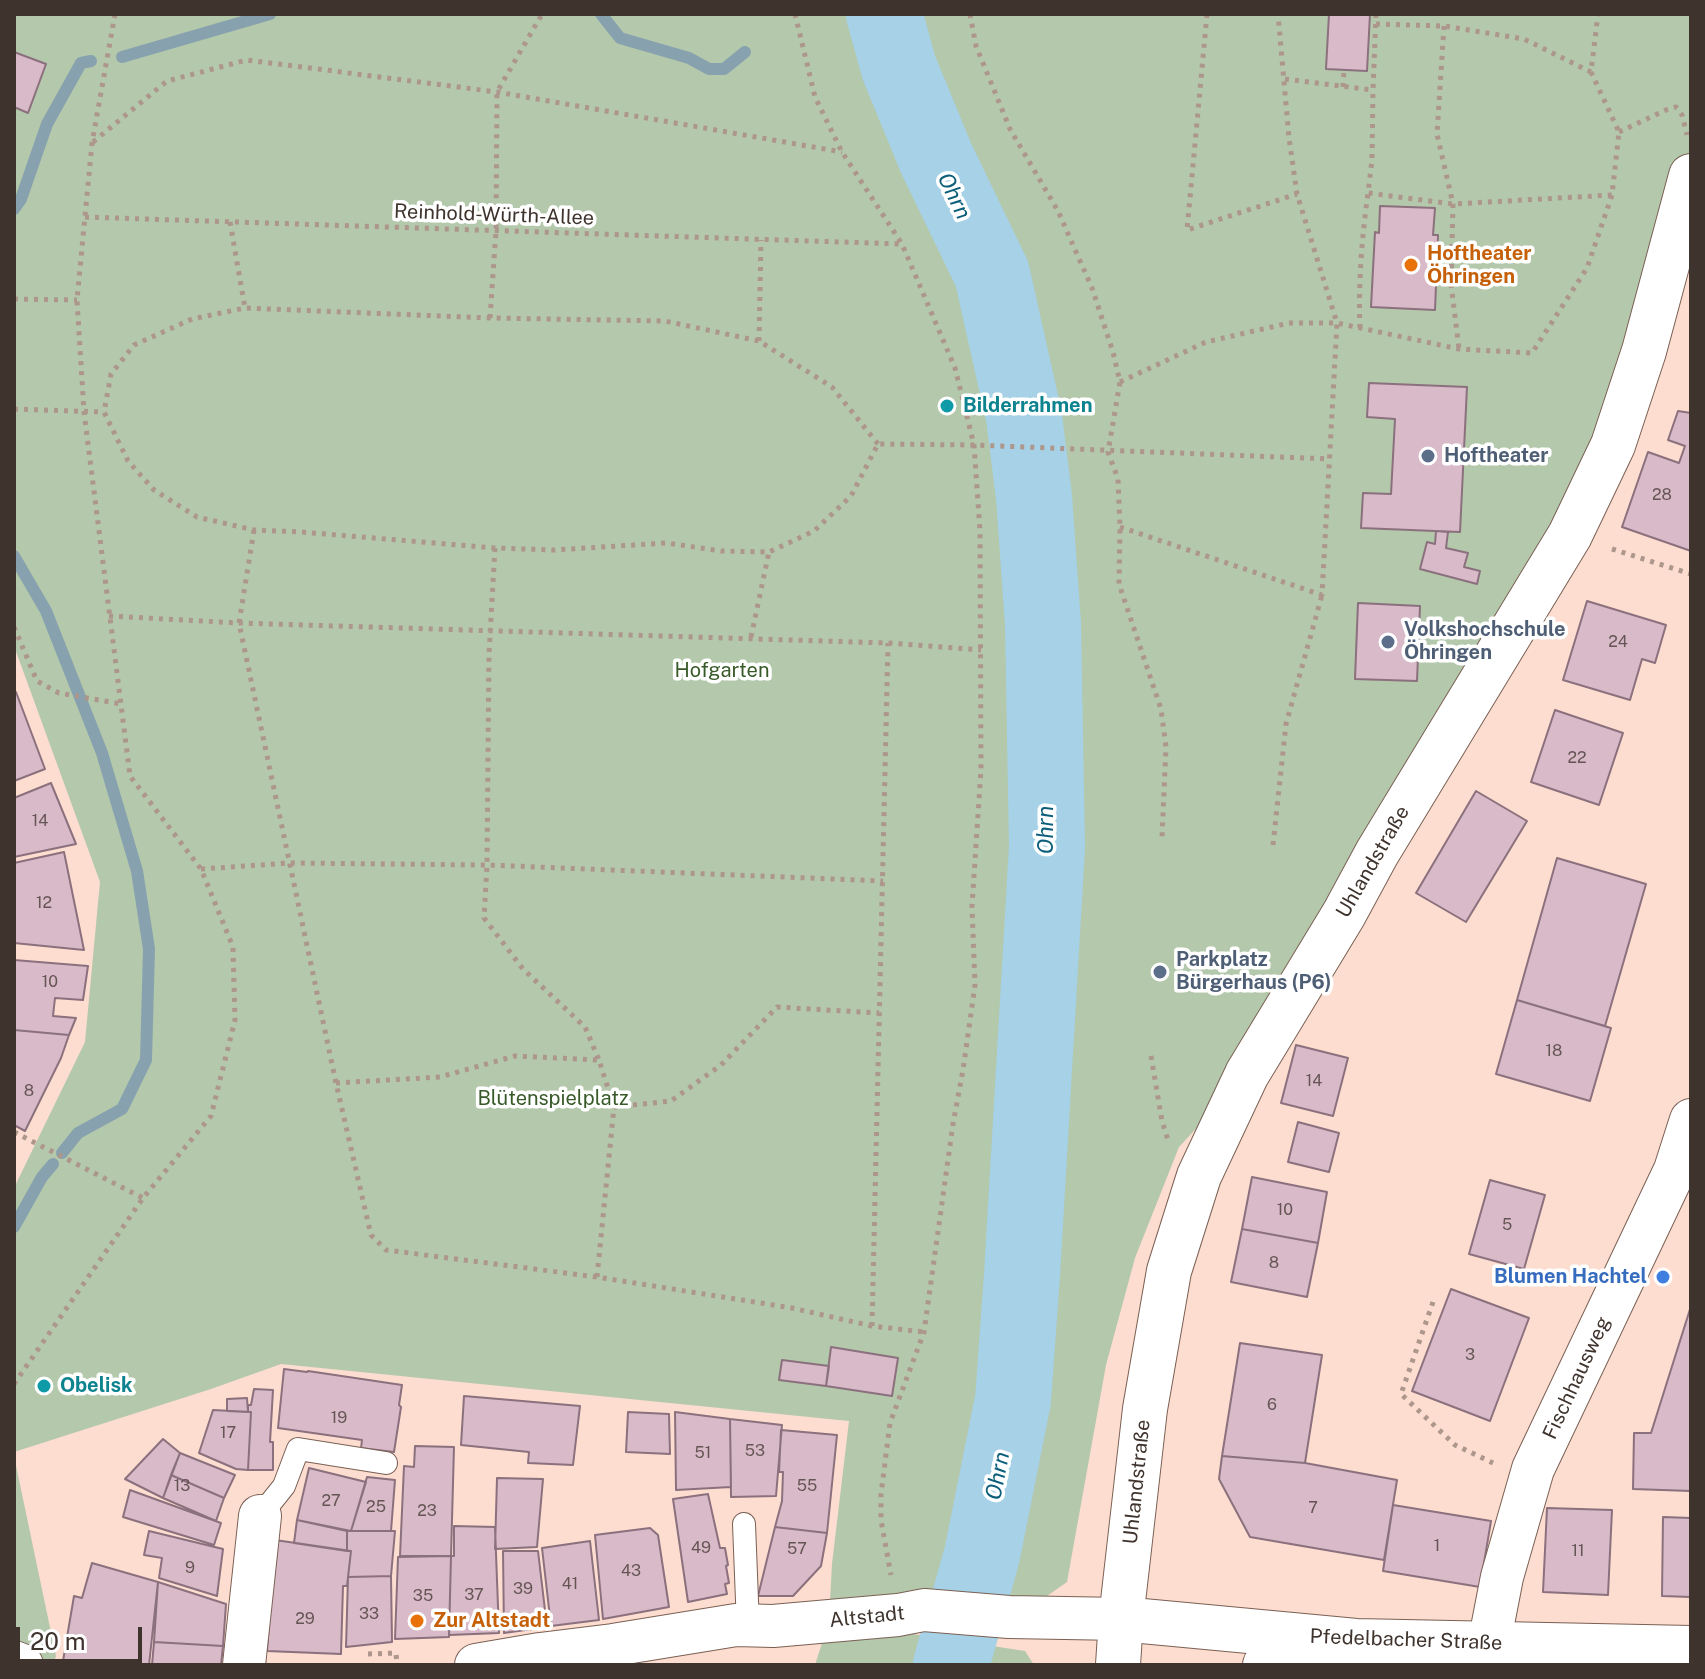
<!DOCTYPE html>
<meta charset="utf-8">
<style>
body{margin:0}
#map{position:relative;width:1705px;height:1679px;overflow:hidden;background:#fcddcf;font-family:"Public Sans",sans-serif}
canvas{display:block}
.frame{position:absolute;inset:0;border:16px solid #3f332d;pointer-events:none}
.scale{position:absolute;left:16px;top:1627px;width:126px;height:36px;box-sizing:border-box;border:4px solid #3f332d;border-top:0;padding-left:10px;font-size:24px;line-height:28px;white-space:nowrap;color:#3f332d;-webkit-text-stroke:6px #fff;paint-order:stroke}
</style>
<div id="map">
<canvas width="1705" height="1679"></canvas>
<div class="frame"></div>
<div class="scale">20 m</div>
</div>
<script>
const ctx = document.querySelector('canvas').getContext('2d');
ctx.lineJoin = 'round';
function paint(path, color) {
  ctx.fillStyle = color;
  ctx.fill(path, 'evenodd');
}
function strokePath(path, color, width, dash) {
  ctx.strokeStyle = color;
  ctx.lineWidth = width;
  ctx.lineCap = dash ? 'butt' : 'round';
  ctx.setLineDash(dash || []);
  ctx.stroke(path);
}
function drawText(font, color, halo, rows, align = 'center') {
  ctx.font = font + ' "Public Sans",sans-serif';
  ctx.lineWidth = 7;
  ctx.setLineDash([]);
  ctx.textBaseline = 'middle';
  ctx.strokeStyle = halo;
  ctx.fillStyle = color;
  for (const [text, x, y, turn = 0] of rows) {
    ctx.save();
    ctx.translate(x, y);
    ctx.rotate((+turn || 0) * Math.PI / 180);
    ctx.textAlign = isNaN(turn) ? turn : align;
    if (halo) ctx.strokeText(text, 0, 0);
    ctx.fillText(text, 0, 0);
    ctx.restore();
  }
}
const green = new Path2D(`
 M14,14H1691V176L1613,445L1247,1074L1179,1147L1135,1258L1106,1365L1067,1582L1037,1603L834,1622L1025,1651L1034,1665H815L829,1621L832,1564L849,1421L281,1364L211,1389L14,1452V1188L85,1042L100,882L14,646Z
 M14,1456L56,1656L53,1665H14Z`);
const stream = new Path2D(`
 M601,14L620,38L689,58L709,69H724L745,52
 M122,57L270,14
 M14,209L21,199L47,124L81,63L91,61
 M14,556L46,611L102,753L137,871L149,949L146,1060L122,1109L78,1133L62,1153
 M14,1227L42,1177L53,1164`);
const river = new Path2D(`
 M884,14L899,68L936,158L992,274L1024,417L1034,497L1043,624L1047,847L1022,1275L1013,1400L982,1555L951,1665`);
const building = new Path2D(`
 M1329,14H1370L1367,71L1326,69Z
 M14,52L46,64L28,113L14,107Z
 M1380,206L1435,208L1433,235H1438L1435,310L1371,307L1375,232L1379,233Z
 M1369,383L1467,387L1460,532L1361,528L1363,493L1391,494L1395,419L1367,417Z
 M1678,411L1691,413V551L1622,527L1648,452L1679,463L1685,446L1668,440Z
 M1436,531L1448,532L1446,548L1468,553L1464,567L1480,571L1477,584L1420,569L1427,542L1435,544Z
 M1587,601L1666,625L1655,663L1642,659L1630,700L1563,680Z
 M1358,603L1420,606L1417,681L1355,679Z
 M14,692H16L45,769L14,781Z
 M1555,710L1623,733L1599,805L1531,782Z
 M51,783L76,844L14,857V798Z
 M1476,791L1527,821L1466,922L1416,893Z
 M64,852L84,950L14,943V863Z
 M1557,858L1646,884L1605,1026L1517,1000Z
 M14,960L88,966L83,1000L55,998L53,1016L76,1018L69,1035L14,1030Z
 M1517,1000L1611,1028L1590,1101L1496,1074Z
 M14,1030L69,1035L61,1058L25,1131L14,1125Z
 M1296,1045L1348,1058L1333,1116L1281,1103Z
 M1298,1122L1339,1133L1329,1172L1288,1162Z
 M1252,1177L1327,1192L1318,1243L1242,1229Z
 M1490,1180L1545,1195L1524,1269L1469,1254Z
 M1242,1229L1318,1243L1307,1297L1231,1282Z
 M1451,1289L1529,1318L1490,1421L1412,1391Z
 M1691,1306V1491L1633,1489L1634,1433H1651Z
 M1240,1343L1322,1355L1305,1463L1222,1456Z
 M831,1347L898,1358L892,1396L826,1386Z
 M782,1360L829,1366L826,1386L779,1380Z
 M284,1369L307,1372L308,1371L402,1385L399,1405L401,1407L394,1452L361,1448L362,1440L278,1428Z
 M254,1389L273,1390L270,1442H273V1470H248L251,1412H248V1405H251Z
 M464,1396L580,1406L573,1465L528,1463L529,1452L461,1445Z
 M247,1398L248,1412L227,1411V1399Z
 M213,1410L251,1412L248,1470L236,1469L199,1453Z
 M628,1412L669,1414L670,1454L626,1452Z
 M675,1412L730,1419L731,1487L676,1490Z
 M730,1419L782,1425L776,1496L731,1497Z
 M781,1430L837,1435L827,1533L775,1527L782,1501L783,1472H779Z
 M163,1439L180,1453L163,1498L125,1479Z
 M415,1446L454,1447L451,1556H400L404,1466L414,1467Z
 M180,1453L235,1475L224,1498L171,1475Z
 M1222,1456L1305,1463L1397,1480L1384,1560L1250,1537L1219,1479Z
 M309,1468L366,1482L351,1531L297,1520Z
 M171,1475L224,1498L216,1521L163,1498Z
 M367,1477L395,1480L391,1531H351Z
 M497,1478L543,1479L537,1547L495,1549Z
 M130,1490L221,1523L214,1545L123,1517Z
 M708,1494L720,1548H725L728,1565L726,1566L729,1583L725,1584L727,1594L688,1602L673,1499Z
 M1393,1505L1491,1521L1480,1587L1383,1571Z
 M1547,1508L1612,1510L1608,1595L1543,1592Z
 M1663,1517L1691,1518V1597L1662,1596Z
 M297,1520L347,1531V1551L294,1543Z
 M454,1526L495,1527L499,1633L449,1635L451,1556H454Z
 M775,1527L827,1533L821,1566L793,1596H758Z
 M650,1528L658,1535L669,1607L603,1619L595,1535Z
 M149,1531L223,1549L217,1596L159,1578L162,1558L144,1555Z
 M347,1531H395L391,1576L348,1577L351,1551H347Z
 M275,1540L351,1551L347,1586H343L341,1654L267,1651Z
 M590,1541L599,1620L551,1626L542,1548Z
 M503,1551H538L547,1627L504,1633Z
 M451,1556L449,1637L395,1639L398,1557Z
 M92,1563L158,1582L149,1665H72L63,1661L74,1596L82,1598Z
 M391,1576L392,1642L346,1647L348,1577Z
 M158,1582L226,1604L223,1646L154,1642Z
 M154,1642L223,1646L221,1665H152Z`);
const path = new Path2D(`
 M795,14L815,97L842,152L902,244L955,368L974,445L980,531L981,769L972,906L975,985L963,1070L953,1124L924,1332L890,1423L881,1494V1520L891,1575
 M970,14L976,46L1010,129L1058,211L1092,288L1113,352L1120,382L1108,452L1118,479L1120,527L1119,584L1161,709L1166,747L1162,837
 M1207,14L1187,230L1297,194
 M1376,14L1373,90L1372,160L1368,193L1453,204L1612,195
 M1376,24L1444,26L1524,39L1591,72
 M1444,26L1437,134L1453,204L1451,284L1459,349
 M1285,79L1373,90
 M1343,87L1344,70
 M1619,132L1666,110L1676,107L1682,115L1687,135
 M93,142L167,81L247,60L497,92L842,152
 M85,217L902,244
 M230,222L245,308
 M14,299L77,300
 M490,318L496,231L497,92L542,14
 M1360,328C1358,283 1362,237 1368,193
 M759,341L761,240
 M1120,382L1206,342L1289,323H1337L1459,349L1532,353L1587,268L1612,195L1619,132L1591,72L1598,14
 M14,409L104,412
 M878,444L832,387L759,341L665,321L490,318L245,308L192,319L134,345L111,374L104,412L128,461L154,490L197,517L254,530L301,532L495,548L554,550L667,543L721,551L769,552L814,531L851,496L878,444L974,445L1330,459
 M1120,527L1322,595L1337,323L1297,194L1289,138L1278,14
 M254,530L239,623L336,1083L371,1235L386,1250L597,1277L792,1308L872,1326L924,1332
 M495,548L489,653L487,865L484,918L523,969L585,1027L599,1060
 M1612,549L1691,574
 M109,616L239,623L888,643L981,650
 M14,627L37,681L59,693L121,704
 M751,637L769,552
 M1273,845L1286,724L1322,595
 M201,869L290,863L487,865L883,881
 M1151,1056L1162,1121L1168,1140
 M336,1083L440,1077L515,1056L599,1060L614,1107
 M14,1132L143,1198
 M597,1277L614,1107L671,1101L721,1065L777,1007L879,1013
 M1433,1302L1401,1394L1455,1445L1493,1463
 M872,1326L888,643
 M14,1384L143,1198L211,1116L235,1020L233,947L201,869L130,776L84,412L77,300L92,143L115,14
 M368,1654L396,1653L397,1665`);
const service = new Path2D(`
 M260,1516L284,1486L298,1449L386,1463
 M744,1524L748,1626`);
const minor = new Path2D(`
 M1489,1644L1502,1577L1533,1469L1675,1170L1691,1120
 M14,1662L22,1665
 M244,1665L260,1516
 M476,1665L540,1654L613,1645L736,1625L773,1626L898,1615L924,1610L1009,1617L1121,1619`);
const tertiary = new Path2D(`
 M1118,1665L1121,1619
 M1265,1665L1278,1658L1343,1644`);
const secondary = new Path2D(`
 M1691,176L1644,351L1613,445L1570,535L1377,853L1344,914L1247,1074L1199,1176L1169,1271L1145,1409L1121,1619L1356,1641L1691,1648`);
const markers = [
 [1411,265,8,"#e8710a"],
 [947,406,8,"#0f9aa8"],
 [1428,456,8,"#5c6f8a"],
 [1388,642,8,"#5c6f8a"],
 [1160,972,8,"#5c6f8a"],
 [1663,1277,8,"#3f7fe0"],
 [44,1386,8,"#0f9aa8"],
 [417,1621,8,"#e8710a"]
];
const numberNames = [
 ["28",1662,495],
 ["24",1618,642],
 ["22",1577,758],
 ["14",40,821],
 ["12",44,903],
 ["10",50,982],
 ["18",1554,1051],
 ["14",1314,1081],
 ["8",29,1091],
 ["10",1285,1210],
 ["5",1507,1225],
 ["8",1274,1263],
 ["3",1470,1355],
 ["6",1272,1405],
 ["19",339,1418],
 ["17",228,1433],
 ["53",755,1451],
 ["51",703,1453],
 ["13",182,1486],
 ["55",807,1486],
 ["27",331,1501],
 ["25",376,1507],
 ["7",1313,1508],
 ["23",427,1511],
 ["1",1437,1546],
 ["49",701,1548],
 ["57",797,1549],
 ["11",1578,1551],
 ["9",190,1568],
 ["43",631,1571],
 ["41",570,1584],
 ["39",523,1589],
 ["37",474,1595],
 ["35",423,1596],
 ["33",369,1614],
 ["29",305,1619]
];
const streetNames = [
 ["Reinhold-Würth-Allee",494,215,2],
 ["Uhlandstraße",1373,862,-60],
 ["Fischhausweg",1577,1378,-65],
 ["Uhlandstraße",1137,1482,-84],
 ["Altstadt",867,1617,-6],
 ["Pfedelbacher Straße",1406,1640,2]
];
const foodNames = [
 ["Hoftheater",1427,254],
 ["Öhringen",1427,277],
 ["Zur Altstadt",433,1621]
];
const cultureNames = [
 ["Bilderrahmen",963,406],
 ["Obelisk",60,1386]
];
const serviceNames = [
 ["Hoftheater",1444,456],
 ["Volkshochschule",1404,630],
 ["Öhringen",1404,653],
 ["Parkplatz",1176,960],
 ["Bürgerhaus (P6)",1176,983]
];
const parkNames = [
 ["Hofgarten",722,671],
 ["Blütenspielplatz",553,1099]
];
const shopNames = [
 ["Blumen Hachtel",1647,1277]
];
const waterNames = [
 ["Ohrn",954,196,64],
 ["Ohrn",1046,830,-90],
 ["Ohrn",998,1476,-79]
];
paint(green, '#b4c8ac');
strokePath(stream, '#87a2ae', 12);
strokePath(river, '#a6d1e6', 76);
paint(building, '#d8bac8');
strokePath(building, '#8b707d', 2);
strokePath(service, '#7a6054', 24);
strokePath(minor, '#7a6054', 44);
strokePath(tertiary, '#7a6054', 46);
strokePath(secondary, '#7a6054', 46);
strokePath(path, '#ad968c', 5, [4, 6]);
strokePath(service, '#fff', 22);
strokePath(minor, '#fff', 42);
strokePath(tertiary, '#fff', 44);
strokePath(secondary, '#fff', 44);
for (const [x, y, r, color] of markers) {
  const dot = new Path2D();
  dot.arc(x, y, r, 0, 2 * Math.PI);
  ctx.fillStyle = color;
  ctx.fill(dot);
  strokePath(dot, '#fff', 3);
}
drawText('16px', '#655554', null, numberNames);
drawText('20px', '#3f332d', '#fff', streetNames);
drawText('bold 20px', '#c56008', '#fff', foodNames, 'left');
drawText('bold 20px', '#0d838f', '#fff', cultureNames, 'left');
drawText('bold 20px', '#4e5e75', '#fff', serviceNames, 'left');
drawText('20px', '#385a29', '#fff', parkNames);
drawText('bold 20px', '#366cbe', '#fff', shopNames, 'right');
drawText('italic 22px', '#0c5e7a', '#fff', waterNames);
</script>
